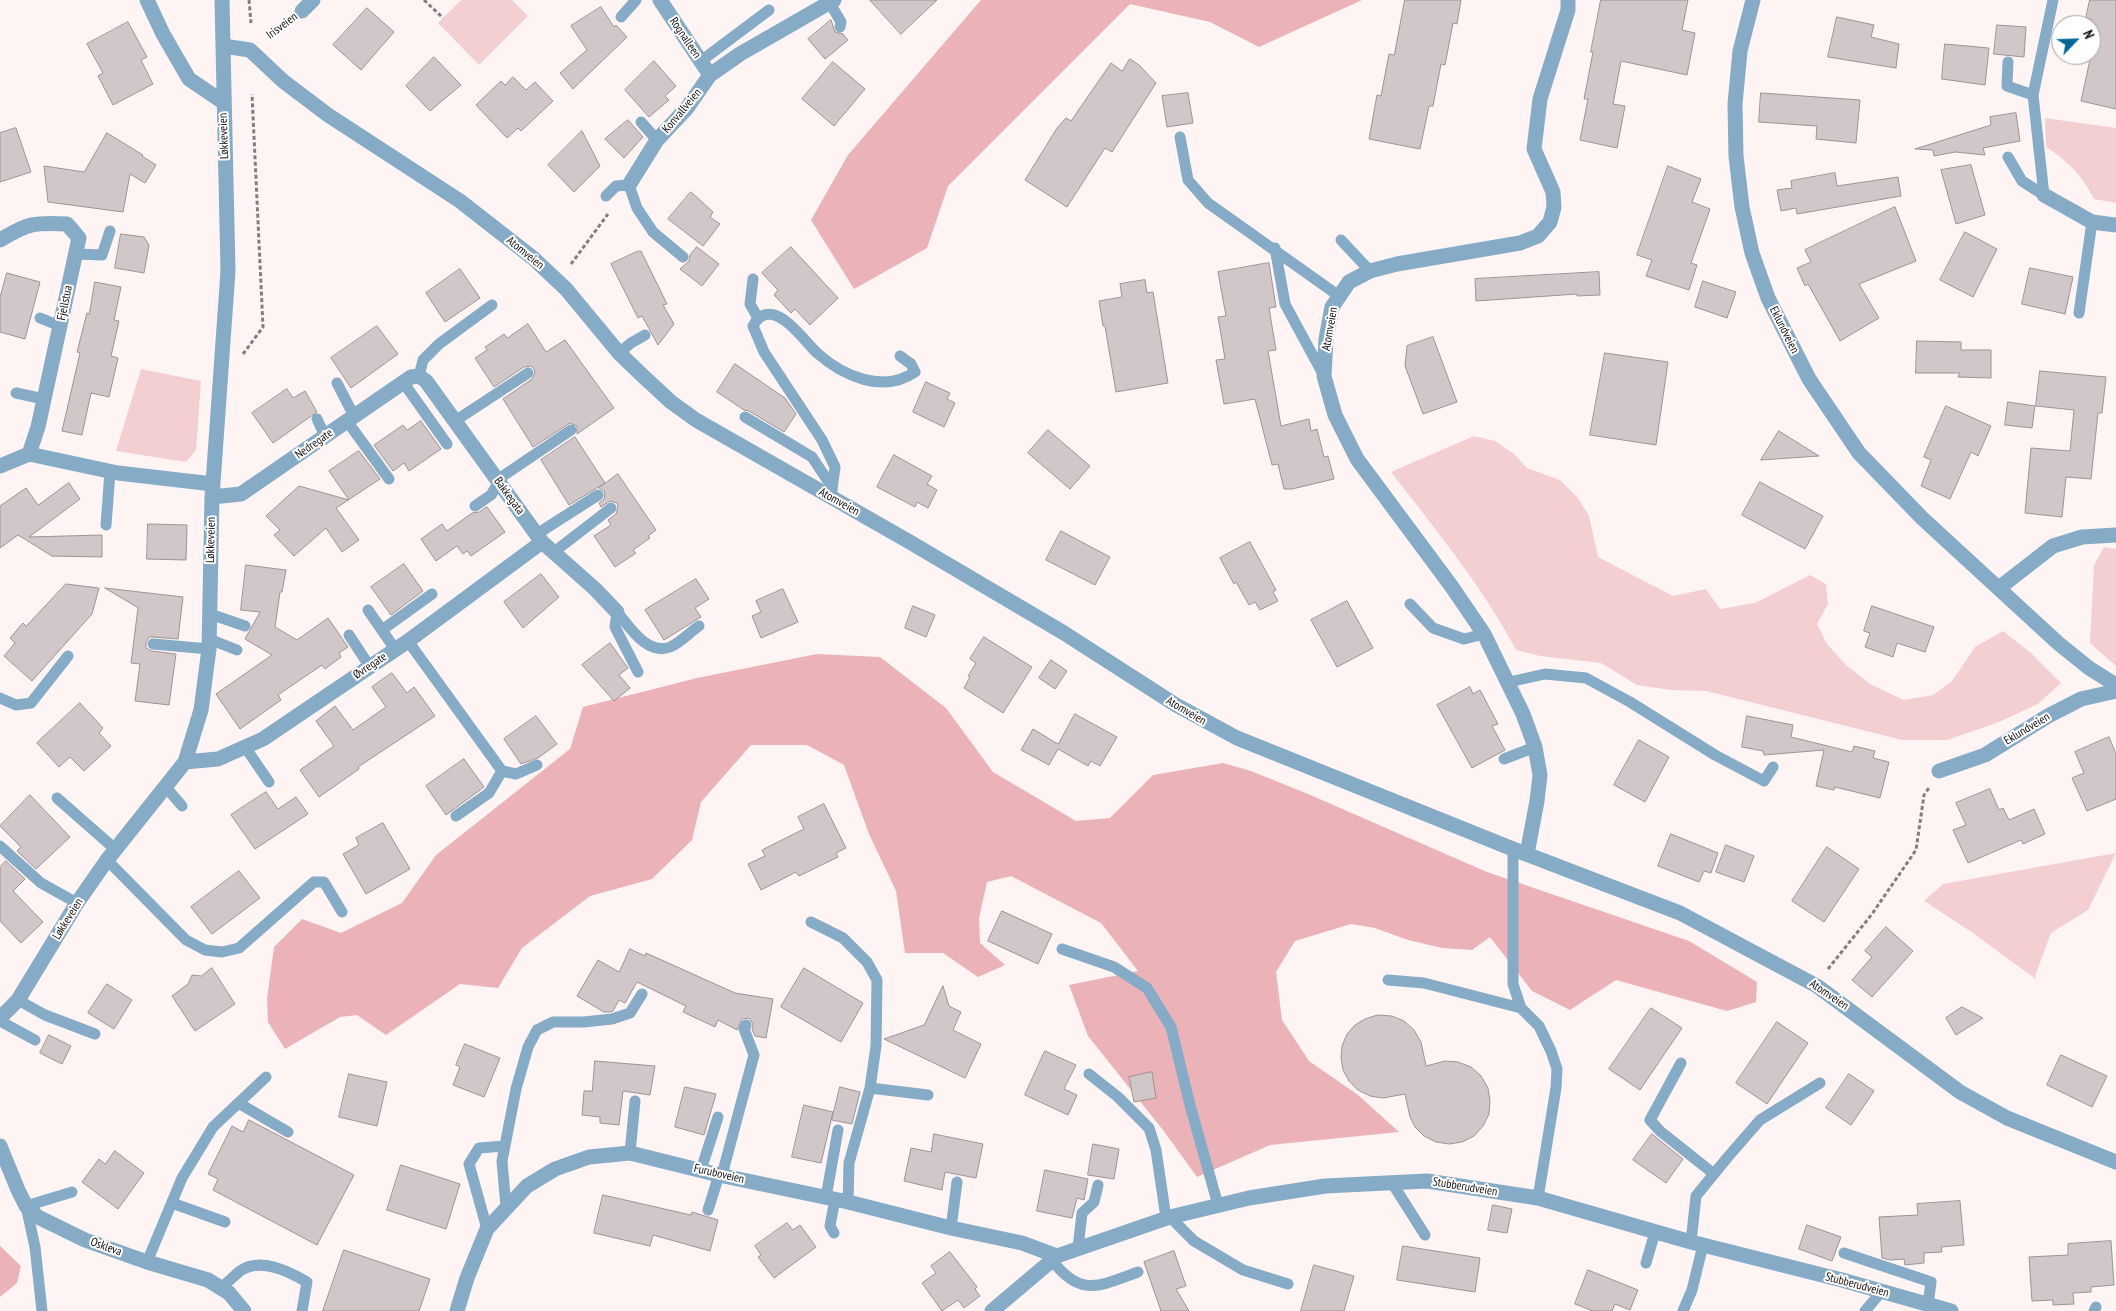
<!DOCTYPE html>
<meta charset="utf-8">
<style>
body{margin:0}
#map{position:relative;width:2116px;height:1311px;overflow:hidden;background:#fff4f4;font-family:"PT Sans Narrow",sans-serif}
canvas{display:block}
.north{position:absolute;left:2051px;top:15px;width:50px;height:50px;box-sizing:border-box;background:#fff;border:1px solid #a19f9f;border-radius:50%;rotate:66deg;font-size:14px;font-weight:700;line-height:20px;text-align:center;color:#141010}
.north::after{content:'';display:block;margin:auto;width:18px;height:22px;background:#046897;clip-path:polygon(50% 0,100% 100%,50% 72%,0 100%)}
</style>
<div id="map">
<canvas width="2116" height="1311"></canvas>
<div class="north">N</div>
</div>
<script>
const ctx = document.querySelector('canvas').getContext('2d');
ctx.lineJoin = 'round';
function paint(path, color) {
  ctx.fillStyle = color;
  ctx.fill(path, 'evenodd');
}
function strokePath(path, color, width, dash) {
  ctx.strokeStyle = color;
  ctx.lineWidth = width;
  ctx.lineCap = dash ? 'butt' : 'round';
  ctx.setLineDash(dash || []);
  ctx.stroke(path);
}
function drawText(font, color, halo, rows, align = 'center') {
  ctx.font = font + ' "PT Sans Narrow",sans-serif';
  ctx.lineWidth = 4;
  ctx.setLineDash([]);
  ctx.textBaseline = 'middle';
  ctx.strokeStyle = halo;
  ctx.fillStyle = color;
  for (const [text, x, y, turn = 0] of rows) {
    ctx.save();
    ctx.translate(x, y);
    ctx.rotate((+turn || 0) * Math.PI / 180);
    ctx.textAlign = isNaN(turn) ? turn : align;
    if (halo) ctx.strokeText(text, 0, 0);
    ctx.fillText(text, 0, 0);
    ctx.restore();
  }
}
const green = new Path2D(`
 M461,0H512L528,16L479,65L438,23Z
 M2045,118L2116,128V203L2094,199C2081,174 2069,162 2046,147Z
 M141,369L201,381L196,450L186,462L116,451Z
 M1474,436L1495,441L1514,454L1527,468L1560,480L1578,498L1589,516L1598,557L1673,596L1706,589L1720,609L1755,603L1810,575L1826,584L1828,604L1817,624L1827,644L1846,665L1870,684L1904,700L1933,695L1952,681L1975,647L2003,631L2031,653L2061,683L2038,704L1999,722L1947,740H1902L1706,691L1671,690L1637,685L1601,663L1540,656L1516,650C1482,586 1435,529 1391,472Z
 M2104,547L2116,549V666L2090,643L2094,565Z
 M2116,853L2088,910L2051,933L2035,976L2037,980L1973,933L1924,901L1943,884Z`);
const forest = new Path2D(`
 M981,0H1362L1259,47L1210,22L1130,4L948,186L927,248L854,289L811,220L848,155Z
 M817,654L880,657L946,708L993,772L1076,821L1110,818L1153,775L1223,763L1251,771L1308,794L1487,872L1689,941L1757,982L1756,1002L1727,1011L1616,980L1570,1010L1532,991L1490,937L1472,950L1442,948L1408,940L1375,928L1351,924L1295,941L1276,972L1282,1020L1309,1061L1358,1095L1399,1132L1270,1145L1197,1177L1163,1130L1088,1036L1069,985L1138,971L1101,923L1011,876L987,882L979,918L980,943L1005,965L978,977L943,953H905L896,891L869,834L844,765L807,745H751L701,802L692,840L652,879L590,896L522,948L498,988L460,984L386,1035L357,1015L340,1017L285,1049L268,1022L267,999L274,947L302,919L341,933L402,903L436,855L570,749L583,707L697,678Z
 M0,1246L21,1266L17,1283L0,1297Z`);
const building = new Path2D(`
 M870,0H937L901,34Z
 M1405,0H1461L1457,24L1453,23L1445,65L1441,64L1433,106H1429L1420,149L1369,139L1377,95L1381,96L1389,54L1394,55Z
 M1601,0H1688L1682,30L1695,33L1687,75L1621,61L1613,104L1625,106L1617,148L1580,140L1588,99H1584L1593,52H1591Z
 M2090,0H2116V109L2081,101L2091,55V19L2086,18Z
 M601,7L614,27L616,25L627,37L573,89L560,73L587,50L571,26Z
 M367,8L394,32L361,70L333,45Z
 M1837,17L1874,25L1871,37L1899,44L1896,68L1828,57Z
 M831,20L835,32L843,34L848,40L825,59L808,39Z
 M128,22L147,57L141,60L153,84L113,105L98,76L103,73L87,44Z
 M1997,25L2026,27L2024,57L1994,54Z
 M1945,44L1989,48L1985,85L1942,79Z
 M434,57L461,85L430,111L406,86Z
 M1130,59L1139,65L1156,83L1112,152L1105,148L1067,207L1025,180L1057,128L1066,118L1071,121L1111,63L1122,71Z
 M654,61L676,86L665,96L669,100L649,117L625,90Z
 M833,62L865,89L834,126L802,99Z
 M513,77L526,90L535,82L553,101L521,131L518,128L507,138L476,105L501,81L505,85Z
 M1188,93L1193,123L1167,127L1162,96Z
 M1761,93L1860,100L1856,143L1816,139L1817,126L1759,122Z
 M2016,113L2020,141L1983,148L1985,155L1955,152L1934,156L1933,150L1915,149L1991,125L1990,117Z
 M628,120L643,137L624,158L605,139Z
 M16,128L31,172L0,182V133Z
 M582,131L600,166L574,192L548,165Z
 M107,133L143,155L142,156L156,165L145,183L130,174L123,212L48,202L44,166L84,172Z
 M1971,165L1985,215L1956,224L1941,170Z
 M1668,166L1701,179L1692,202L1710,209L1691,263L1697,265L1689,290L1646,276L1652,260L1637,255Z
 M1835,173L1837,186L1898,177L1901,196L1797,214L1796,208L1781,211L1777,190L1792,188L1791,181Z
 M691,192L713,212L710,217L720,224L703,246L668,219Z
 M1895,207L1916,261L1859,284L1879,318L1840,341L1808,284L1805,286L1797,268L1811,262L1805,250Z
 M1965,232L1997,249L1973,297L1940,280Z
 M121,234L144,237L149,245L144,273L115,268Z
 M697,247L719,264L702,286L680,269L689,261L690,255Z
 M791,247L838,298L810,325L795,309L791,313L774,295L778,290L762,273Z
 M639,251L640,252L641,251L667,304L663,305L674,324L658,345L642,316L638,318L611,264Z
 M1269,263L1276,307L1269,308L1276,350L1268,351L1281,426L1309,419L1311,431L1317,429L1324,457L1328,456L1334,479L1292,489H1284L1278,464L1272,465L1255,399L1224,404L1216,360L1225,359L1218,317L1226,316L1218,272Z
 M2030,268L2073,277L2065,314L2022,304Z
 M460,269L480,298L445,322L426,293Z
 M1599,272L1600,295L1577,296V294L1476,301L1475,279Z
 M7,273L40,282L25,339L0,332V298Z
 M1145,280L1147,293L1153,292L1168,383L1116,392L1105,326H1103L1099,301L1122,297L1120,284Z
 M1703,281L1736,292L1727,318L1695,307Z
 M95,282L121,287L114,320L119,321L111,356L118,358L109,397L91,393L82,435L62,431L80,353L77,352L87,313L89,314Z
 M528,324L546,352L565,340L614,408L577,434V426L570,423L533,447L503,399L532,379L535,373L534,369L531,366L524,367L494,387L475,358L487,350L485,347L504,334L507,338Z
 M377,326L398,354L351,388L331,358Z
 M1433,337L1457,402L1423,414L1405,366L1407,346Z
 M1917,341L1961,342V350H1991V378L1958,377L1960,373H1916Z
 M1605,353L1668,362L1656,445L1590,435Z
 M735,364L785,398L796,414L784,432L749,411L744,410L717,392Z
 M2040,371L2106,377L2102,413H2098L2091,479L2066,477L2062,517L2025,513L2031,448L2070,451L2074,410L2036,406Z
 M926,382L950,393L947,399L955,403L944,427L913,412Z
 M287,389L293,398L305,391L317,412L273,443L252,413Z
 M2008,402L2035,406L2032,428L2005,425Z
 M1946,406L1991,426L1978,456L1971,452L1950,499L1921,486L1931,460L1924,457Z
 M421,421L441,449L409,471L404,463L393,471L374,445L403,425L407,430Z
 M1048,430L1090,466L1070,489L1028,453Z
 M1779,431L1819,456L1761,460Z
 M575,437L605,483L569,505L541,460Z
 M359,451L380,479L336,508L359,540L342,552L326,528L294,556L274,535L280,530L266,516L299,486L349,500L329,471Z
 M894,455L932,476L927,484L937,490L928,508L917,502L915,507L877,487Z
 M618,474L656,530L648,536L650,538L633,550L636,553L615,567L594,536L611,525L608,520L616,514L618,507L617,503L610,501L601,507L599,503L604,499L605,494L604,491L599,488Z
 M1760,482L1823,516L1805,549L1742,515Z
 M69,483L80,499L29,537L102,535V557L52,556L18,535L0,548V506L26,488L38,505Z
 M487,507L505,532L471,556L467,551L463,554L457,546L436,561L421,539L442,524L447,531L472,513L479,512Z
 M148,524L187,525L186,560L147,559Z
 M1061,531L1110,557L1095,585L1046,560Z
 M1250,542L1276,590L1273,592L1278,601L1260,610L1255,602L1249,605L1236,582L1234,584L1220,558Z
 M404,564L423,591L391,615L371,587Z
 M246,565L286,570L282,592H280L275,627L297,640L328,618L348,647L339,653L341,657L325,669L322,665L278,695L281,700L240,729L216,694L272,655L245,639L260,612L241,610Z
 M541,574L559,597L523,628L504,602Z
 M696,579L709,599L695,608L701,617L664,640L645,610Z
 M66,584L99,588L92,614L32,681L4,656L15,643L10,638L23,623L26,626Z
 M105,588L183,597L178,639L153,637H149L146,643V648L152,651L176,654L169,705L135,701L140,664L131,663L138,608Z
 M783,589L798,622L761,638L752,616L761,612L756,601Z
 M1347,601L1373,648L1337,667L1311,620Z
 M913,606L935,615L926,637L905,628Z
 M1872,606L1934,627L1925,652L1897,643L1893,657L1865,647L1870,633L1864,631Z
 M984,637L1032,667L1003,713L964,688L970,677L968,676L976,663L970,659Z
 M610,643L628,668L619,675L630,688L614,701L582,665Z
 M1051,660L1067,671L1055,689L1039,678Z
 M392,673L407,693L414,687L435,716L358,767L359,769L319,797L300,770L334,746L316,721L335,706L353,730L386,707L372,687Z
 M1470,687L1473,694L1480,690L1498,724L1492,726L1505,750L1472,768L1437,705Z
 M80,703L103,728L99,733L111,746L84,771L70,757L59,767L37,743Z
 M1075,714L1117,737L1100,766L1091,761L1088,766L1058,749L1049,765L1021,750L1033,729L1058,744Z
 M536,716L557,744L538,758L521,764L504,739Z
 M1747,716L1793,725L1791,737L1852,752L1854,746L1875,751L1873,758L1889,762L1880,798L1835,787L1834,790L1816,786L1824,750L1764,755L1763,751L1742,747Z
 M2109,737L2116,754V799L2087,811L2072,778L2084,773L2075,752Z
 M1639,740L1669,757L1645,802L1614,785Z
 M464,759L484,787L446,815L426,786Z
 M1990,789L1999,810L2003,808L2009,820L2034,809L2045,834L2023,844L2021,840L1968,863L1953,830L1966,825L1956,803Z
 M266,792L278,809L296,797L308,814L255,849L231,815Z
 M30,795L70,837L36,869L17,851L21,847L0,826Z
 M824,804L846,848L836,853L838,857L799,876L796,872L761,890L748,864L765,856L762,850L804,829L798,817Z
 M383,823L410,869L366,894L343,854L359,845L356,838Z
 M1671,834L1718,853L1711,873L1704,871L1699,882L1658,866Z
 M1726,845L1754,856L1744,882L1716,872Z
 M1827,847L1859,869L1824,922L1792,901Z
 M6,861L25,879L13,891L43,922L21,943L0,921V867Z
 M239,871L260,898L212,934L191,907Z
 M1002,911L1052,934L1038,964L988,941Z
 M1886,927L1913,951L1872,997L1852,980L1872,957L1865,951Z
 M630,949L645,956L646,953L735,993L773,999L766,1038L755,1036L752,1029L753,1024L749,1018L742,1019L737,1030L718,1020L715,1027L683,1012L686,1006L637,982L625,1003L619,1000L613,1011L610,1012H604L577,996L598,960L619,972Z
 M212,968L235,1004L195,1031L172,996L188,984L192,975L201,976Z
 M804,968L863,1003L841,1042L781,1007Z
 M107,984L132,1000L114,1029L88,1013Z
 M943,986L949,1006L961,1012L953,1030L981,1044L965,1078L884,1039L924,1025Z
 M1962,1007L1983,1018L1956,1035L1946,1018Z
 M1651,1008L1682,1028L1640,1090L1609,1069Z
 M1378,1015L1392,1016L1404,1021L1414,1030L1421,1042L1426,1066L1445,1061L1458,1062L1471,1067L1481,1076L1488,1088L1490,1101L1489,1114L1483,1126L1474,1136L1462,1142L1449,1144L1436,1142L1424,1136L1415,1127L1410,1117L1405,1094L1383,1098L1370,1096L1358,1090L1349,1081L1343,1070L1341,1058L1342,1046L1347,1034L1355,1025L1365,1019Z
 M1777,1022L1808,1043L1767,1104L1736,1083Z
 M49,1035L71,1046L62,1064L40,1053Z
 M465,1044L500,1058L484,1097L453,1085L460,1067L456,1065Z
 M1045,1051L1076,1065L1064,1089L1077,1095L1068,1115L1025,1095Z
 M2061,1055L2107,1076L2092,1107L2047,1085Z
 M595,1061L655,1066L650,1095L623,1091L619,1125L600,1123V1117L582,1115L584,1091H592Z
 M1152,1072L1156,1098L1134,1102L1129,1077Z
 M349,1074L387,1082L377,1126L339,1117Z
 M1849,1074L1874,1091L1851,1125L1826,1108Z
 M685,1087L716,1094L704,1135L675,1127Z
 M840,1087L860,1092L852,1124L832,1120Z
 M804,1105L833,1112L821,1163L792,1157Z
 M249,1120L354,1175L317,1245L213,1190L218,1179L208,1174L232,1126L243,1132Z
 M934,1134L983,1144L976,1178L945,1172L942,1190L904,1181L911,1148L931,1152Z
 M1652,1134L1683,1159L1666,1183L1633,1160Z
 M1093,1144L1119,1149L1114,1179L1088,1175Z
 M115,1151L144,1173L118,1209L82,1182L99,1159L105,1164Z
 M401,1165L460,1184L446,1229L387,1210Z
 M1045,1170L1088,1179L1084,1200L1077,1198L1072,1218L1037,1211Z
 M603,1195L691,1215L692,1212L718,1220L710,1251L653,1235L650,1246L594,1233Z
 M1960,1201L1964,1245L1941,1247L1942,1252L1924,1253V1263L1905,1265L1904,1259L1890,1260L1882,1258L1879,1217L1918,1215L1917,1204Z
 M1493,1205L1512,1209L1507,1233L1488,1230Z
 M787,1223L793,1230L800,1225L816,1247L774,1278L758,1257L761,1255L755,1246Z
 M1807,1225L1841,1237L1832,1261L1799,1249Z
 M2111,1241L2114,1285L2091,1287V1292L2073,1293L2074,1304L2053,1305V1300L2032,1301L2029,1257L2068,1255V1244Z
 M1403,1246L1480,1258L1475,1292L1397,1280Z
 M344,1250L430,1279L419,1311H323Z
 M1174,1251L1186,1286L1176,1289L1189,1311H1161L1144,1262Z
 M950,1252L977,1287L975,1289L980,1296L964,1308L958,1300L942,1311L922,1283L936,1273L931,1266Z
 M1314,1265L1354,1276L1344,1311H1301Z
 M1588,1270L1638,1290L1630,1310L1615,1304L1612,1311H1593L1575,1304Z`);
const path = new Path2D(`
 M249,0L251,23
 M424,0L443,18
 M267,37L286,23
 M571,264L608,214
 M243,354L263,327L252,94
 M1828,969L1872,914L1916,850L1924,795L1929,788`);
const lane = new Path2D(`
 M828,0L841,22L840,27
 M621,17L636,0
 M701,61L769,10
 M2008,62L2007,86L2033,95
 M641,122L657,140
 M1180,137L1188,180L1208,203L1339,296
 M2008,157L2022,181L2044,195
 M2044,195L2033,95L2053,0
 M606,196L616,186L629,185L637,208L653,232L683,257
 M1341,240L1370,271
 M1275,248L1285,304L1324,376
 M76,254L102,255L110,231
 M753,279L750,304L758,318
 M2079,313L2092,222
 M40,318L60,326
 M619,353L631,343L645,335
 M419,376L423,360L439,344L492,305
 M403,382L447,444
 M337,383L354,416
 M16,393L44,399
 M745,417L812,457L832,487
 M317,419L325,436
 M347,421L389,479
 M455,421L528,373
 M497,480L571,430
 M831,497L835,467L822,440L764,352L753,326C760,312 772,311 784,320C796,328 806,342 817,353C843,376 883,394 915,372L911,364L900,356
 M475,506L491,495L499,482
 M106,525L110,472
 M537,534L598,495
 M554,552L611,508
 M1410,604L1433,628L1464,639L1484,634
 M368,610L395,649
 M617,612C629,626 647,656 670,647C680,643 690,632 699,626
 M617,612L615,627L638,672
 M210,614L245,626
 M382,630L432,594
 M349,635L370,667
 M209,639L237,650
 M408,641L502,771L516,774L537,765
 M153,644L209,649
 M1509,682L1545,674L1586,678L1630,702L1715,755L1764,781L1773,767
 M0,698L16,705L31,703L68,656
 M245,747L269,782
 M1504,759L1535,747
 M165,786L182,806
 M57,798L115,849
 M456,816L489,793L502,771
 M0,846L41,883L77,903
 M1513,849V984L1521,1008L1539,1026L1551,1051L1557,1069L1556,1088L1538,1198
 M107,860L186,940L205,950L222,952L239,948L314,882H324L342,912
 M811,922L843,938L867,962L877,980L876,1046L870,1088L849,1163L848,1202
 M1062,949L1114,967L1147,988L1171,1027L1190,1105L1218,1205
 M1388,980L1424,983L1521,1008
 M18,1000L45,1015L95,1034
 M0,1021L35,1040
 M1681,1063L1650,1120L1660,1131L1714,1174
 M1089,1074L1118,1097L1149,1128L1156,1150L1166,1218
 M870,1088L928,1095
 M240,1104L288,1132
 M630,1153L635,1101
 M701,1170L718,1117
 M722,1175L754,1055L744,1029L746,1025
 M1392,1183L1425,1235
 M826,1197L838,1130
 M172,1203L225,1222
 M506,1207L502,1161L516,1089L528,1047L537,1030L553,1022H584L612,1019L630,1013L642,994
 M708,1210L719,1175
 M1170,1217L1194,1241L1243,1270L1288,1284
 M951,1228L957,1182
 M487,1229L469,1164L479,1148L505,1146
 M834,1233L830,1226L835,1199
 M1691,1242L1696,1196L1727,1158L1760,1120L1820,1083
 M1078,1248L1082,1213L1094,1202L1098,1185
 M1844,1253L1931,1282L1928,1305
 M1052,1260C1080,1298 1100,1286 1138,1272
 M147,1262L182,1178L213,1127L266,1077
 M1646,1263L1655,1232
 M222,1287C228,1282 234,1276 240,1271C260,1257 288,1271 307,1282L302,1311
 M42,1311L35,1247L26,1206L72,1192
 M1683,1311L1692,1290L1703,1245
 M1865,1311L1882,1291
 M2094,1311L2096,1307`);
const street = new Path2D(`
 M147,0L163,34L189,79L223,102
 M660,0L710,75
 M1753,0L1740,51L1735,104L1736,156L1742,207L1752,253L1768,298L1809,379L1859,453L1922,518L2058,643L2089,668L2116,685
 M302,11L313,0
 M223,46L250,50L283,81L328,115L460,201L533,258L566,289L619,353L644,377L671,402L696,420L908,541L1064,633L1176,705L1237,738L1513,849L1680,913L1817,986L1960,1092L2007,1118L2116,1162
 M629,185L657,140L687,108L710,75L740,54L834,0
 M2044,195L2092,222L2116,225
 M0,240C28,223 35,222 67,224L79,238L38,427L29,454
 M0,466L29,454L118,473L213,484
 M212,497L241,494L411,377L419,376L426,381L542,542L595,589L617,612
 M1999,588L2053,546L2082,537L2116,535
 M185,762L218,759L263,739L408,641L542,542
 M1939,771L1985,755L2048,716L2081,699L2116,691
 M1527,854L1537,801L1540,775L1535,747L1523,714L1484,634L1452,587L1357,459L1335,415L1324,376L1326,339L1332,307L1349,282L1370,271L1397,264L1520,243L1538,236L1550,222L1554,207L1553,192L1534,149L1540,99L1568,10V0
 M0,1018L18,1000L77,903L107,860L185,762L201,710L209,649L212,497L228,271L222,0
 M0,1146L18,1190L26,1206L38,1217L85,1240L147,1262L208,1280L229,1293L244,1311
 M457,1311L467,1278L487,1229L527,1186L555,1169L589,1157L630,1153L719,1175L848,1202L951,1228L1022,1243L1057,1256
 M992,1311L1057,1256L1170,1217L1249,1198L1325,1186L1427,1181L1538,1198L1691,1242L1842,1280L1951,1311`);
const streetNames = [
 ["Irisveien",282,26,-37],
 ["Rognalleen",685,38,56],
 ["Konvallveien",682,111,-50],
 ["Løkkeveien",224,136,-92],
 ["Atomveien",525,253,39],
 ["Fjellstua",65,303,-78],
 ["Atomveien",1330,329,-80],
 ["Eklundveien",1784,330,63],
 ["Nedregate",314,444,-35],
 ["Bakkegata",509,496,54],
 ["Atomveien",839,502,29],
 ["Løkkeveien",211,540,-89],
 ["Øvregate",370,666,-34],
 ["Atomveien",1186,711,30],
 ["Eklundveien",2027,729,-31],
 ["Løkkeveien",68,919,-58],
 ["Atomveien",1829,995,34],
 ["Furuboveien",719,1174,13],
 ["Stubberudveien",1465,1187,9],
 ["Oskleva",106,1247,20],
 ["Stubberudveien",1857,1285,15]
];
paint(green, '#f4cfd1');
paint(forest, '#ebb2b7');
paint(building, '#d2c7c8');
strokePath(building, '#9d9394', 1);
strokePath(path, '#847d7d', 3, [4, 2.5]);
strokePath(lane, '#85abc6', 11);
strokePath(street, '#85abc6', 15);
drawText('12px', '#141010', '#fff', streetNames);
</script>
